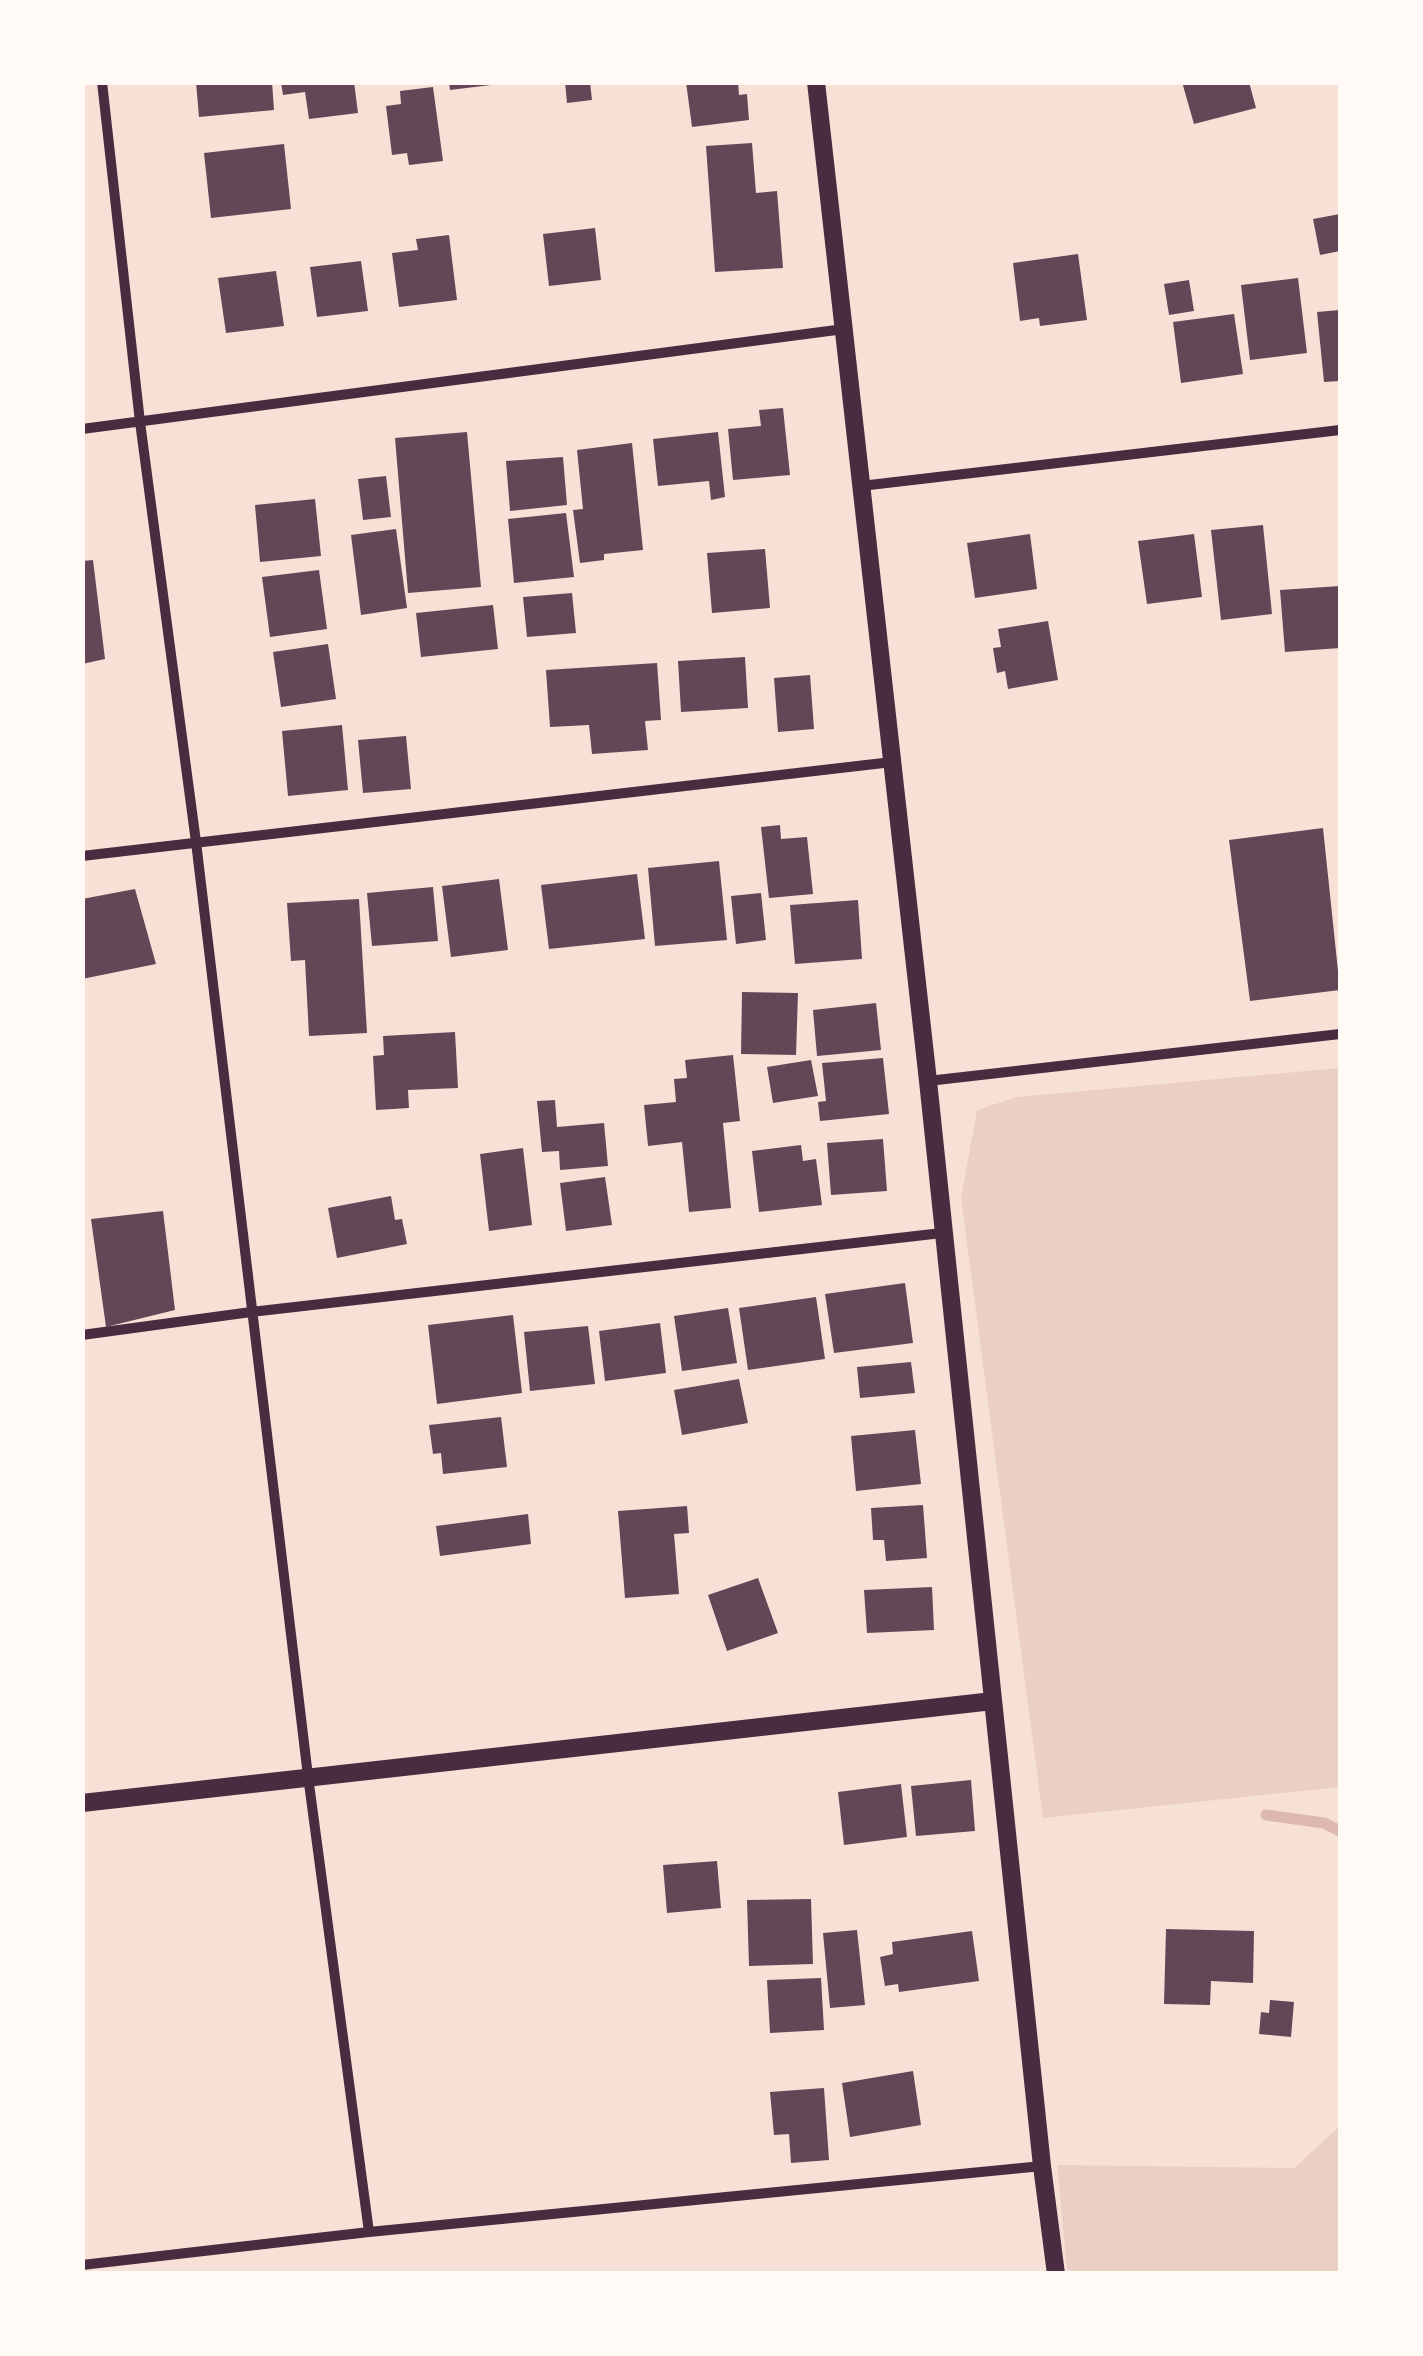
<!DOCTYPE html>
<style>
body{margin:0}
#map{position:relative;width:1423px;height:2356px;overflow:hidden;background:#f7e1d7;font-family:"IBM Plex Sans",sans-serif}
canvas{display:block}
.frame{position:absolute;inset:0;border:85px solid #fffaf5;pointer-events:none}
</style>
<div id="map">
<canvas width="1423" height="2356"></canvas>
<div class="frame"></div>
</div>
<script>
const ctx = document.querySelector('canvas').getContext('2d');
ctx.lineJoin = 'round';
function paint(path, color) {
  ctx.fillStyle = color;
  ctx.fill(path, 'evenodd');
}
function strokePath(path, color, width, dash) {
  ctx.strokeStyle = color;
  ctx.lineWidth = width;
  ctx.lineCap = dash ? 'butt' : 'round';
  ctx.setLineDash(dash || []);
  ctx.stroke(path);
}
const green = new Path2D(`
 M1340,1068V1787L1043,1818L961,1198L977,1110L1017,1097Z
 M1340,2126V2273L1075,2274L1067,2269L1057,2165L1294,2168Z`);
const stream = new Path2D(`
 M1266,1815L1324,1823L1340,1831`);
const building = new Path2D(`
 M196,82H272L274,110L199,117Z
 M281,82H354L358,113L309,119L305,92L283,95Z
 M449,82H491V85L450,90Z
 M565,82H590L592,100L567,103Z
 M686,82H738L739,95L747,94L749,120L692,127Z
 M1182,82H1249L1256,108L1194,124Z
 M433,87L443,161L409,165L407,153L392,155L386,106L401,104L400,91Z
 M752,143L756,193L777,191L783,268L715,272L706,146Z
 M284,144L291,209L211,218L204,153Z
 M1340,214V251L1320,255L1313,219Z
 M595,228L601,280L549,286L543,234Z
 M449,235L457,300L399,307L392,253L418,250L416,239Z
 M1078,254L1087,320L1040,326L1039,318L1020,321L1013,263Z
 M361,261L368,311L317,317L310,267Z
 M276,271L284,326L226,333L218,278Z
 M1298,278L1307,353L1250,360L1241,285Z
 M1189,280L1194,311L1169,315L1164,284Z
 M1340,310V381L1324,382L1317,312Z
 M1234,314L1243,374L1181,383L1173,322Z
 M783,408L790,475L733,480L728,429L761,426L759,410Z
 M467,432L481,587L408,593L395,438Z
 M718,432L725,497L711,500L709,481L658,486L653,439Z
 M632,443L643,550L604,554V560L580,563L573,510L583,509L577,450Z
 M563,457L567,505L510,511L506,461Z
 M386,476L391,517L363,520L358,479Z
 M315,499L321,556L260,562L255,505Z
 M566,513L574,577L514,583L508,519Z
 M1263,525L1272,614L1221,620L1211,530Z
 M396,529L407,608L361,615L351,535Z
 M1030,534L1037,589L975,598L967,543Z
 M1194,534L1202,597L1147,604L1138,541Z
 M765,549L770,608L712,613L707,553Z
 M93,560L105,659L82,664V561Z
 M319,570L327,629L270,637L262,577Z
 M1340,586V648L1285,652L1280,590Z
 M572,593L576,633L527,637L523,597Z
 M493,605L498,649L421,657L416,613Z
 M1048,621L1058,680L1008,689L1005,671L997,673L993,648L1001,647L998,629Z
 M328,644L336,699L281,707L273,652Z
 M745,657L748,708L681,712L678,661Z
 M657,663L661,720L645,721L648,750L592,754L589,725L550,727L546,670Z
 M810,675L814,729L778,732L774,678Z
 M342,725L348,790L288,796L282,731Z
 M406,736L411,789L363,793L358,740Z
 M780,825L781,839L807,837L813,894L769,898L761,827Z
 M1323,828L1340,990L1250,1001L1229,840Z
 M719,861L727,940L655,946L648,868Z
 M637,874L645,939L549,949L541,885Z
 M499,879L508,950L451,957L442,886Z
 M433,887L438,941L372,946L367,893Z
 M135,889L156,964L82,979V899Z
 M761,893L766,940L736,944L731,896Z
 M359,899L367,1033L309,1036L305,960L291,961L287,903Z
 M858,900L862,959L795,964L790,905Z
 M742,992L798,993L796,1055L741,1054Z
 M876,1003L881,1050L817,1056L813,1010Z
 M455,1032L458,1088L408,1090L409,1108L376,1110L373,1056L384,1055L383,1036Z
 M733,1055L740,1121L723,1123L731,1208L689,1212L682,1142L648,1146L644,1105L676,1102L674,1079L687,1078L685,1060Z
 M883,1058L889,1114L820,1121L818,1102L826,1101L822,1063Z
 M811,1060L818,1096L773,1103L767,1067Z
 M555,1100L557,1127L604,1123L608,1166L560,1170L559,1151L542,1152L537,1101Z
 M883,1139L887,1191L831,1195L827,1143Z
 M801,1145L803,1161L816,1159L822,1205L759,1212L752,1151Z
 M523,1148L532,1225L489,1231L480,1154Z
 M605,1177L612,1225L566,1231L560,1183Z
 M391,1196L395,1220L402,1219L407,1244L337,1258L328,1208Z
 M163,1211L175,1310L106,1327L91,1219Z
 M905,1283L913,1343L834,1353L825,1294Z
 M816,1297L825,1359L748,1370L739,1308Z
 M728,1308L737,1363L682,1371L674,1316Z
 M513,1315L522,1393L437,1404L428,1325Z
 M660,1323L666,1373L605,1381L599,1331Z
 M588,1326L595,1384L530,1391L524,1332Z
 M911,1362L915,1393L860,1398L857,1367Z
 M739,1379L748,1423L682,1435L674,1390Z
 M501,1417L507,1467L443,1474L441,1453L433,1454L429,1425Z
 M915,1430L921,1484L856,1491L851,1436Z
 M923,1505L927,1558L886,1561L884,1540H873L871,1508Z
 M687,1506L689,1533L674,1534L679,1594L625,1598L618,1511Z
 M528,1514L531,1544L440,1556L436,1526Z
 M758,1578L778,1633L727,1651L708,1595Z
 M932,1587L934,1630L867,1633L864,1590Z
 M971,1780L975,1831L916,1836L911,1786Z
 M901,1784L907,1837L844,1845L838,1792Z
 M717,1861L721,1908L667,1913L663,1865Z
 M811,1899L813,1964L749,1966L747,1900Z
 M1166,1929L1254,1931L1253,1983L1211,1981L1210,2005L1164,2004Z
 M857,1930L865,2005L830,2008L823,1933Z
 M972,1931L979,1981L899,1992L898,1984L885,1986L880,1957L893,1954L892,1942Z
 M821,1978L824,2030L770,2033L767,1980Z
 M1270,2000L1294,2002L1291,2037L1259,2034L1261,2012L1269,2013Z
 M913,2071L921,2125L850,2137L842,2083Z
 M824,2088L829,2160L791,2163L789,2134L774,2135L770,2092Z`);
const minor = new Path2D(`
 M102,82L140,422L196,842L308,1776L369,2232
 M82,429L844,329
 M861,486L1340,430
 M82,856L892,762
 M928,1081L1340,1034
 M82,1335L251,1312L942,1233
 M82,2265L369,2232L1042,2166`);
const tertiary = new Path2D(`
 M816,82L928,1081L1042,2166L1056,2274
 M82,1803L993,1701`);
paint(green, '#ebcfc5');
strokePath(stream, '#dcb8b0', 11);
paint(building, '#644757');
strokePath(minor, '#4a2c40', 10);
strokePath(tertiary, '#4a2c40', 18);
</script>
